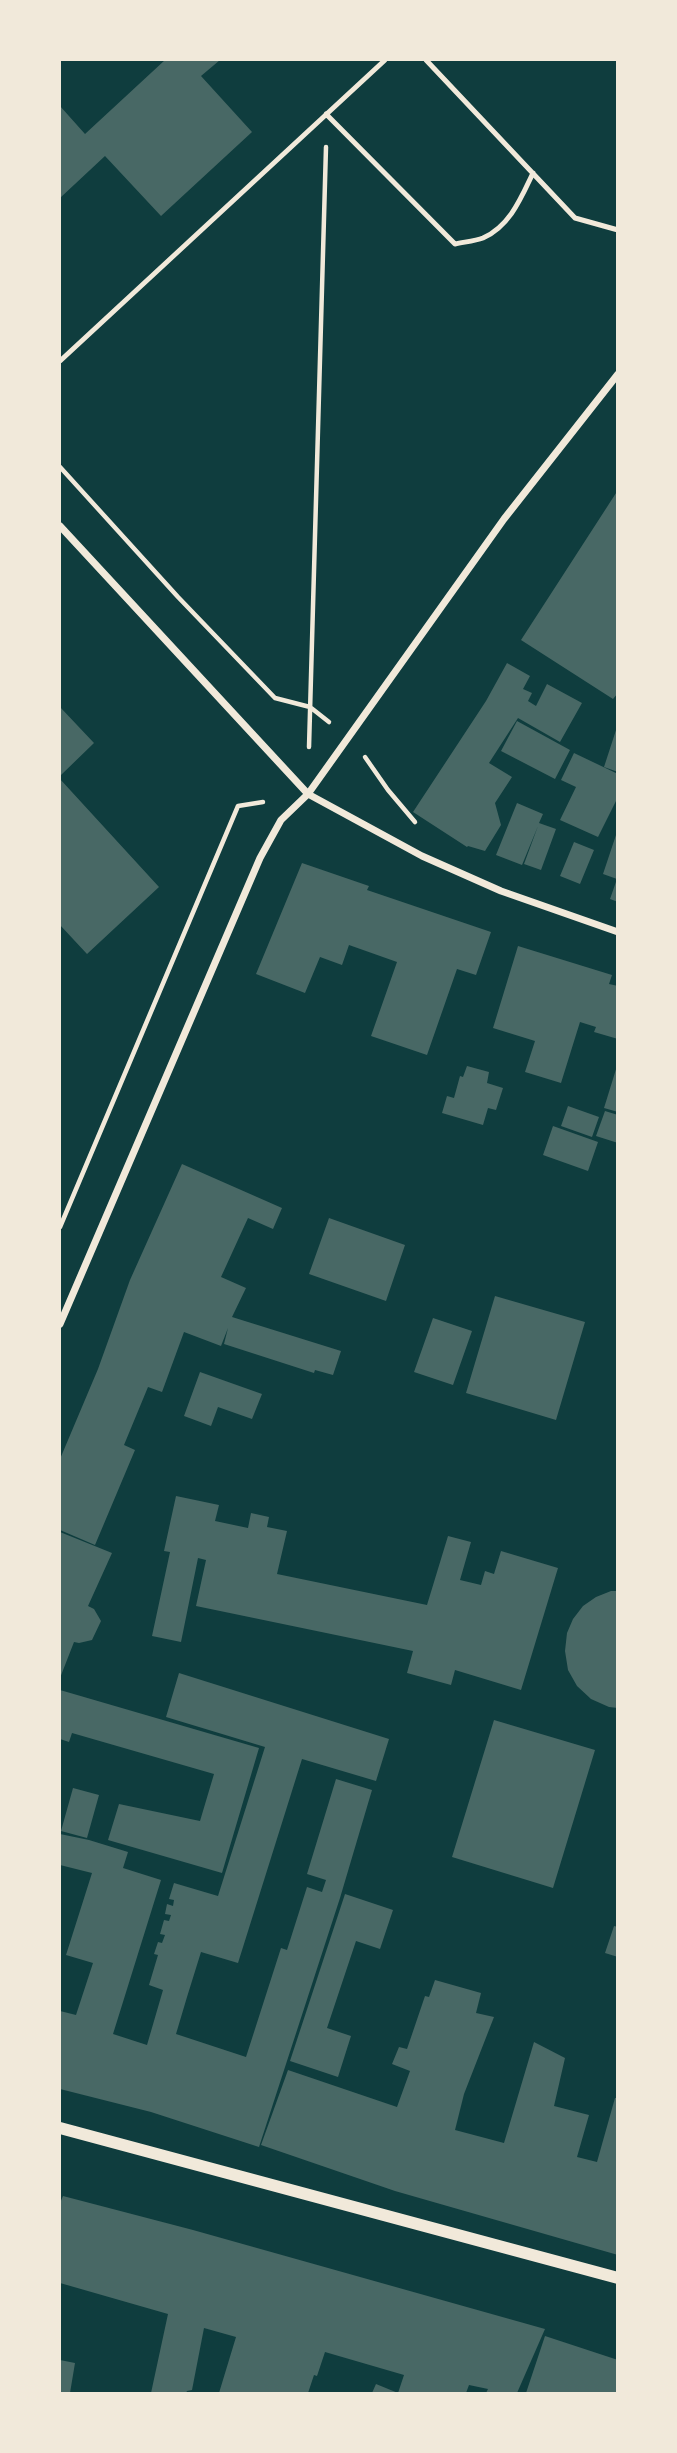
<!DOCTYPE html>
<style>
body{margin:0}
#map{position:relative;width:677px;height:2453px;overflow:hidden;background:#0f3d3e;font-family:Roboto,sans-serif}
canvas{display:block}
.frame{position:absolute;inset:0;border:61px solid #f1e9da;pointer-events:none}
</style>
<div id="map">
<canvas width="677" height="2453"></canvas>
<div class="frame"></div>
</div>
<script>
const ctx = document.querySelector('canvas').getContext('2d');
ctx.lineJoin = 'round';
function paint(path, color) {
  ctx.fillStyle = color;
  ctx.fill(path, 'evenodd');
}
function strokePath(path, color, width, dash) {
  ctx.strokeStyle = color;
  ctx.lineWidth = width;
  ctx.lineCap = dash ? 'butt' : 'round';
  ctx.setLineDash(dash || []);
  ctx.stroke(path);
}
const building = new Path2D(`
 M165,60H220L201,76L252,132L161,216L105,156L60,198V106L85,134Z
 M618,490V693L613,699L521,640Z
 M507,663L530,676L523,689L532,693L528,701L536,706L547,684L582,703L560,742L518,718L489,763L512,777L495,803L501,825L485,851L468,846L467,847L413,812L486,701Z
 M60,707L94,743L60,776Z
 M517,721L570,750L555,779L501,751Z
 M617,727H618V772L604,767Z
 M574,753L618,774V797L598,837L560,820L576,787L561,780Z
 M60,779L159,887L87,954L60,925Z
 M517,803L543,814L539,823L556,829L541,870L524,864L538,826L522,865L496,855Z
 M617,832H618V902L610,899L617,879L603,874Z
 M574,842L594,850L580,884L560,876Z
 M302,863L369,886L367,890L491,932L476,975L457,969L427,1055L371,1036L397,962L349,945L342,965L320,957L305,993L256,974Z
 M518,946L612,975L609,984L618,986V1039L594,1032L596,1027L580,1022L561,1083L525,1072L535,1041L493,1028Z
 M467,1066L489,1072L487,1083L503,1088L496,1110L488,1108L483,1125L442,1113L447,1096L454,1098L460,1076L463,1077Z
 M617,1066L618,1067V1112L604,1108Z
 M568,1106L599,1117L592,1137L561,1126Z
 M605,1111L618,1115V1143L596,1136Z
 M553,1126L598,1142L588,1171L543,1155Z
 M182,1164L282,1208L273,1229L248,1218L221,1277L246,1288L232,1317L341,1351L333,1375L315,1370L314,1373L224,1344L228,1328L221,1346L184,1332L162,1392L148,1387L124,1445L135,1450L95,1545L60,1530V1459L98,1369L130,1280Z
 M329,1218L405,1245L386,1301L309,1274Z
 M495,1296L585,1322L556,1420L466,1393Z
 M433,1318L472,1331L453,1385L414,1372Z
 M200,1372L262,1394L252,1419L218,1407L211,1426L184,1416Z
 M176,1496L219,1505L215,1521L248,1528L251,1513L269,1517L267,1527L287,1531L277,1574L427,1605L448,1536L471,1542L460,1580L481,1585L485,1571L494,1574L501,1551L558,1568L521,1690L455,1670L451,1685L407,1673L413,1651L196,1606L206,1560L198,1558L181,1642L152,1636L170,1552L164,1551Z
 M60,1532L112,1553L88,1606L94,1609L101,1621L92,1640L79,1643L74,1642L60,1678Z
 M611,1591H618V1708L609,1707L591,1699L577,1686L568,1670L565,1651L567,1633L573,1619L583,1606L596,1597Z
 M179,1673L389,1739L376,1781L302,1759L238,1963L201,1952L187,1997L176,2034L246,2057L281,1948L287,1950L307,1887L322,1892L326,1880L307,1874L336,1779L372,1790L340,1898L259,2147L151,2112L60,2089V2011L76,2015L93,1963L66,1955L92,1873L60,1865V1834L89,1840L128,1852L123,1868L161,1880L113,2034L147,2045L163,1990L149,1985L158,1955L154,1954L158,1942L162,1943L165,1935L160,1934L164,1920L169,1921L171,1915L165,1914L167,1904L173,1906L174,1900L169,1899L174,1883L218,1896L265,1747L166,1717Z
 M60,1690L259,1748L222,1873L108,1840L119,1804L200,1821L214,1774L72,1733L69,1742L60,1739Z
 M494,1720L595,1750L553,1888L452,1857Z
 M73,1788L99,1795L87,1838L61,1831Z
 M345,1894L393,1910L380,1949L356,1941L327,2028L351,2036L338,2077L290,2061Z
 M614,1926L618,1927V1957L605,1953Z
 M435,1980L481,1993L476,2013L494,2017L464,2094L455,2130L504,2143L534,2042L565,2058L554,2106L589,2115L577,2157L597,2162L615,2098H618V2255L395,2191L261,2145L288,2070L397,2107L410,2071L392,2064L399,2047L407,2049L425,1996L429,1997Z
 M63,2196L193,2230L545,2329L517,2393H486L488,2389L469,2385L466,2393H372L376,2384L398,2393L404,2375L325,2352L317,2376L314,2375L308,2393H219L236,2337L204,2328L192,2390L187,2391L186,2393H151L168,2314L60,2283V2203Z
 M545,2336L618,2360V2393H526Z
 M60,2360L75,2363L70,2393H60Z`);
const path = new Path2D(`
 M60,467L178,597L275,698L310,707L329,722
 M309,747L326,147
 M365,757L388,790L415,822
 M60,1227L238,806L263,802`);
const service = new Path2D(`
 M426,60L575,218L618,230
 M326,114L455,244C464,242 475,241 483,238C510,226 521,198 533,173
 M60,361L385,60`);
const minor = new Path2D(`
 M60,526L308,794L422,856L501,891L618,932
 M60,1324L260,858L281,820L308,794L504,519L618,374`);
const tertiary = new Path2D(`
 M60,2128L618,2278`);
paint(building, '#486865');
strokePath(path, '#f1e9da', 4.5);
strokePath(service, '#f1e9da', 5);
strokePath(minor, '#f1e9da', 7);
strokePath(tertiary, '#f1e9da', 12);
</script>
